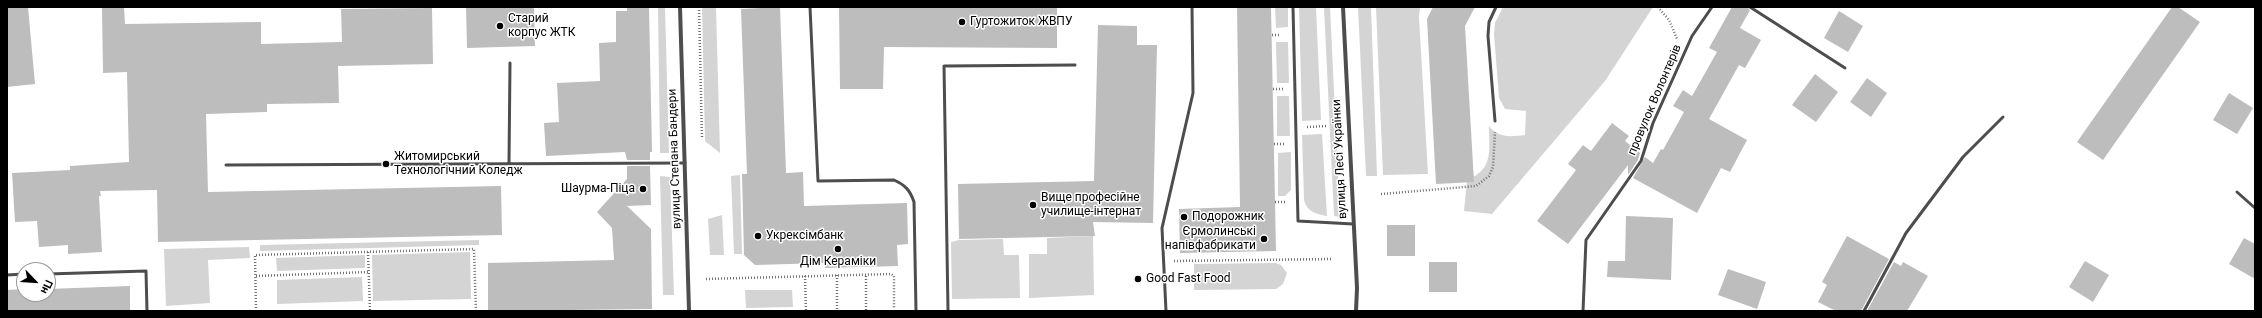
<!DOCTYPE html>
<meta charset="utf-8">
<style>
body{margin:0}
#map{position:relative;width:2262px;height:318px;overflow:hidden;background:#fff;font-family:Roboto,sans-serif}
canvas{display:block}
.frame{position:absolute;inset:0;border:8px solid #000;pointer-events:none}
.north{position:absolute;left:16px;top:262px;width:40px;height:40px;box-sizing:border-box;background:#fff;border:1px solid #999;border-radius:50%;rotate:115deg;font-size:11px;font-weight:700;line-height:16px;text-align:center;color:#000}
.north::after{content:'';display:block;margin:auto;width:14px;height:18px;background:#000;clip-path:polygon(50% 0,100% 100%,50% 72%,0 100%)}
</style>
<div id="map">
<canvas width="2262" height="318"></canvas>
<div class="frame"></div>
<div class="north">Пн</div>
</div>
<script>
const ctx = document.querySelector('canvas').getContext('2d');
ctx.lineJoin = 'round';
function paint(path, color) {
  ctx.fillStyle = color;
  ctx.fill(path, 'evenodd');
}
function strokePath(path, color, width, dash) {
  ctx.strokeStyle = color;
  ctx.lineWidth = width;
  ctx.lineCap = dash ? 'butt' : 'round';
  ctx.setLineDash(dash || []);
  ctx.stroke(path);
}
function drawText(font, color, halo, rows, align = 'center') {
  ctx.font = font + ' Roboto,sans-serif';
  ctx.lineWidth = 3;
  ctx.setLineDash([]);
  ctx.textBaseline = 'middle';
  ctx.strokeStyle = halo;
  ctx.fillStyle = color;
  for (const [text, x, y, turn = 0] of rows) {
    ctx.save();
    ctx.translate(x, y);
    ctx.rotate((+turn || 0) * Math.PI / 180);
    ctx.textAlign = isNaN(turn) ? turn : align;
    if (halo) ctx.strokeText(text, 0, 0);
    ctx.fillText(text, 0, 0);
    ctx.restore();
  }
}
const green = new Path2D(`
 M658,7H665L669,153H660Z
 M702,7H716L720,153L705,141Z
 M1275,7H1288V27L1276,28Z
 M1299,7H1316L1321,120L1302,121Z
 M1324,7H1330L1340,217L1334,216Z
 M1358,7H1371L1377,176H1366Z
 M1376,7H1420L1419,17L1428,174L1383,175Z
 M1503,7H1653L1605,81L1492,214L1464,211L1467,180C1494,169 1489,151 1489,126C1498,138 1511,137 1525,135L1526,111L1505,109L1499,98L1494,34L1495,23Z
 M1276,42H1288L1289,83H1277Z
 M1277,96H1289L1290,136H1277Z
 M1322,134L1327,216C1316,214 1307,212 1304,200L1302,135Z
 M1291,152V190L1285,196H1278V153Z
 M740,175L742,254H734L731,176Z
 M660,176L670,177L674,295H663Z
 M722,215L724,255H710L708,219Z
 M1093,236L1094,295L1029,298V254H1047V238Z
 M1003,239L1004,255H1019L1020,298L952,299L951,242L959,240Z
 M479,240V245L260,251V245Z
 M249,247L250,258L208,260L210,303L166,306L164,249Z
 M470,252L471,299L373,301L372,255Z
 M365,255V268L277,271L276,258Z
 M1276,263L1281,265L1287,273L1283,284L1276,289L1194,290V264Z
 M362,277L363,301L277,304V280Z
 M745,290H792L793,307L746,308Z`);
const building = new Path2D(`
 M7,7H28L35,84L7,87Z
 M102,7H124L125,24L261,22V44L342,42L341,9L432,8L433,64L338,66L339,103L267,104V112L206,114L208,192L501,186L502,235L158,242L157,190L100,191L101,196H99L102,252L68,254V245L39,247L37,221L15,222L12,173L70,170V166L129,162L127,72L103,73Z
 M466,7H534L535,46L467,48Z
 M627,7H649L652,152H650V160H627L625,152L546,156L544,123L559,122L557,83L600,81L599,43L616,42V11H627Z
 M780,7L786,173L803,172L804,206L907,203L908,244L897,245L898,266L825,268L824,263L755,265L744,255L742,174H747L741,9Z
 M839,7H1057V48L884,47L883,89H840Z
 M1237,7H1271L1276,251L1180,253L1179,209L1240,207Z
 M1433,7H1475L1465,26L1474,182L1436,184L1427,19Z
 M1732,7H1747L1750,10L1740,28L1761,40L1745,68L1739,65L1709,119L1747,140L1730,172L1721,168L1697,213L1633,178L1645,157L1653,163L1661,149L1663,150L1684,112L1673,106L1683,90L1692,96L1717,52L1709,48Z
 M2172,7H2178L2200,22L2103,160L2077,142Z
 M1839,11L1863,26L1848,52L1824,38Z
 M1098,25L1137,26V45H1157L1153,223L1093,222L1095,236L959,239L958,184L1094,181Z
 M1815,74L1838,92L1816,122L1792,105Z
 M1867,78L1887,93L1871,117L1850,102Z
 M2229,93L2253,108L2237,134L2213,120Z
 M1612,123L1629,136L1625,141L1640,153L1638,160L1628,175V165L1568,244L1537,221L1576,170L1568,164L1583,145L1591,151Z
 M627,166H650L651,205L627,206L651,229L652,309L488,311V263L614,260L612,228L597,212L627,179Z
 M1626,216L1673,218L1671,280L1607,277L1608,261H1625Z
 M1387,225H1415V256H1387Z
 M1847,236L1889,259L1861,311H1836L1818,302L1827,285L1822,282Z
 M2244,238L2255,244V279L2229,264Z
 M2085,261L2109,275L2093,302L2069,287Z
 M1429,262H1457V292H1429Z
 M1894,262L1901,266L1903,262L1928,276L1907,311H1867Z
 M1728,269L1766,282L1757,309L1718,295Z
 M130,286V311H7V290L24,289V294H48V289Z`);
const path = new Path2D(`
 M699,7L702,138
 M1658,7L1669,20L1677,39
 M1272,35H1281
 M1273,89H1283
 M1307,127L1326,126
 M1274,144H1284
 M1381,194L1476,186L1489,176L1493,167L1495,132
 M1275,202H1285
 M368,252L370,311
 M1174,261L1333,259
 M837,275V310
 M256,276L369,272
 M805,276L806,311
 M706,279L891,274L894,276V309
 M866,310V274
 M256,311L255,255L474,249L476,311`);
const lane = new Path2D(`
 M810,7L818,181L894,180C905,185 910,190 914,202L916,311
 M1293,7L1298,221L1353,224
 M1750,7L1845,68
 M1495,121L1488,36L1489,22L1496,7
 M509,163L510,63
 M226,165L685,163
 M2237,192L2255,208
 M48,274L146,271L147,311
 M7,275L24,274
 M948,311L944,66L1075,65
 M1166,311L1162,228L1193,93L1192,7
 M1583,311L1586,240L1641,161L1653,123L1692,36L1712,7
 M1864,311L1906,233L1963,157L2003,117`);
const street = new Path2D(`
 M680,7L689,311
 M1343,7L1357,288L1356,311`);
const markers = [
 [962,22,4,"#000"],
 [500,26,4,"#000"],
 [386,164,4,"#000"],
 [643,189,4,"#000"],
 [1033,205,4,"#000"],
 [1184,217,4,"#000"],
 [758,236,4,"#000"],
 [1264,239,4,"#000"],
 [838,249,4,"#000"],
 [1138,279,4,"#000"]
];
const poiNames = [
 ["Старий",508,19],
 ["корпус ЖТК",508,33],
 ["Гуртожиток ЖВПУ",970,22],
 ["Житомирський",394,157],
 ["Технологічний Коледж",394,171],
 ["Шаурма-Піца",635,189,"right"],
 ["Вище професійне",1041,198],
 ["училище-інтернат",1041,212],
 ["Подорожник",1192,217],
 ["Єрмолинські",1256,232,"right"],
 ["напівфабрикати",1256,246,"right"],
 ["Укрексімбанк",766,236],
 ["Дім Кераміки",838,262,"center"],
 ["Good Fast Food",1146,279]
];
const streetNames = [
 ["провулок Волонтерів",1655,100,-67],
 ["вулиця Степана Бандери",675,159,-92],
 ["вулиця Лесі Українки",1340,159,-93]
];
paint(green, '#d4d4d4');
paint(building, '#bdbdbd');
strokePath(path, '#6f6f6f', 2.5, [1, 2]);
strokePath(lane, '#4d4d4d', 3);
strokePath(street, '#4d4d4d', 4);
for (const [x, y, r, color] of markers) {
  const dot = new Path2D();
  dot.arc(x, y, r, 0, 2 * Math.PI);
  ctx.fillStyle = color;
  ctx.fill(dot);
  strokePath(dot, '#fff', 1.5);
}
drawText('12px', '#000', '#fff', poiNames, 'left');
drawText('12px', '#000', '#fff', streetNames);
</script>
